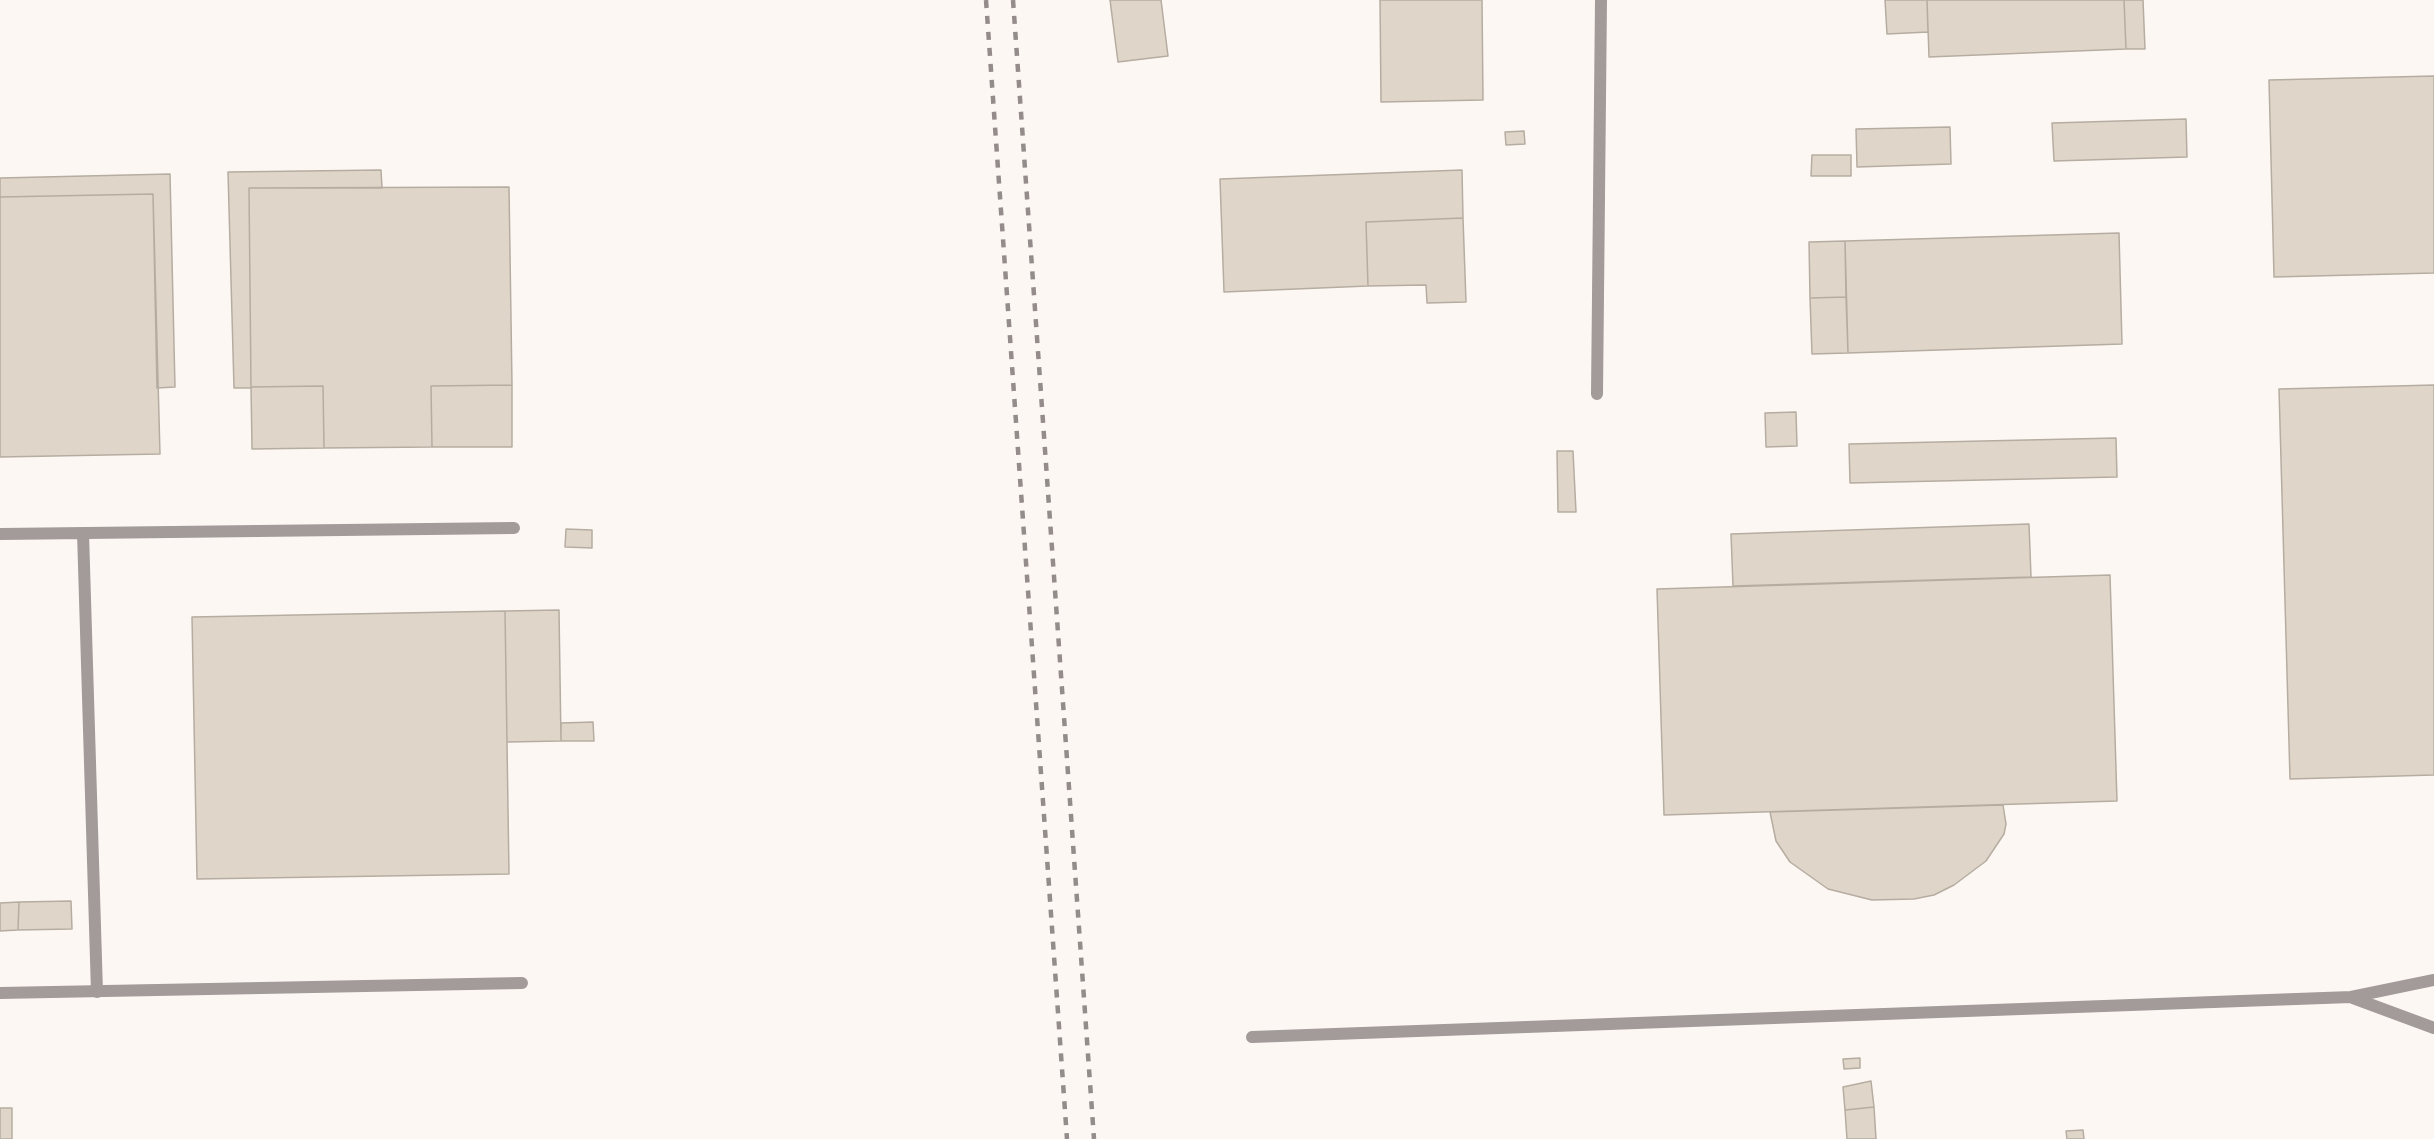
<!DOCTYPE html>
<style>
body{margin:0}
canvas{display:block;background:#fdf7f4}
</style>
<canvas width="2434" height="1139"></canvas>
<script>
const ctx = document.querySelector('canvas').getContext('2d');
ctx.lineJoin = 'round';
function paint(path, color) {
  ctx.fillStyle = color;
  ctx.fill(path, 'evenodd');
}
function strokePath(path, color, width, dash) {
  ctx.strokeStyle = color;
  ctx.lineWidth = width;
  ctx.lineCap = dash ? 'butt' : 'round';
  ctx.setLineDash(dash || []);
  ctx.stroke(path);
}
const building = new Path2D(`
 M1110,0H1161L1168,56L1118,62Z
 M1380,0H1482L1483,100L1381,102Z
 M1885,0H1927L1928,32L1887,34Z
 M1927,0H2124L2126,49L1929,57Z
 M2124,0H2143L2145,49H2126Z
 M2434,76V273L2274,277L2269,80Z
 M2186,119L2187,157L2054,161L2052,123Z
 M1950,127L1951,164L1857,167L1856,129Z
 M1524,131L1525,144L1506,145L1505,132Z
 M1812,155H1851V176H1811Z
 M381,170L382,188H249L251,388H234L228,172Z
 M1462,170L1463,218L1366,222L1368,286L1224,292L1220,179Z
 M170,174L175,387L157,388L153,194L0,197V178Z
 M509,187L512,385L431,386L432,447L324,448L323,386L251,387L249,188Z
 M153,194L160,454L0,457V197Z
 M1463,218L1466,302L1427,303L1426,285L1368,286L1366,222Z
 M2119,233L2122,344L1848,353L1845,241Z
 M1845,241L1846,297L1810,298L1809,242Z
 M1846,297L1848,353L1812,354L1810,298Z
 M512,385V447H432L431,386Z
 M2434,385V775L2290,779L2279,389Z
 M323,386L324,448L252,449L251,387Z
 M1796,412L1797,446L1766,447L1765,413Z
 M2116,438L2117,477L1850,483L1849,444Z
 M1557,451H1573L1576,512H1558Z
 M2029,524L2031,577L1733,586L1731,534Z
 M566,529L592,530V548L565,547Z
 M2110,575L2117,801L1664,815L1657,589Z
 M559,610L561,741L507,742L505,611Z
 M505,611L509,874L197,879L192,617Z
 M593,722L594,741H561V723Z
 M2003,805L2006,824L2004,834L1986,861L1954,885L1934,895L1914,899L1872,900L1828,889L1790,862L1776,841L1770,812Z
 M71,901L72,929L18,930L19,902Z
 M19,902L18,930L0,931V903Z
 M1860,1058V1068L1844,1069L1843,1059Z
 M1871,1081L1874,1107L1845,1110L1843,1087Z
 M1874,1107L1876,1139H1847L1845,1110Z
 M0,1108H12V1139H0Z
 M2083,1130L2084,1139H2067L2066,1131Z`);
const service = new Path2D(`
 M83,533L97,992
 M0,534L514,528`);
const minor = new Path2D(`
 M1597,394L1601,0
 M0,993L522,983
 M2353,998L2434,1028
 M1252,1037L2351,997L2434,980`);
const rail = new Path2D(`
 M986,0L1067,1139
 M1013,0L1094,1139`);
paint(building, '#dfd5c9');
strokePath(building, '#b6ada1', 1.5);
strokePath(service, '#a39b9a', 12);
strokePath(minor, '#a39b9a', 12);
strokePath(rail, '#938c8a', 4.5, [8, 8]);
</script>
